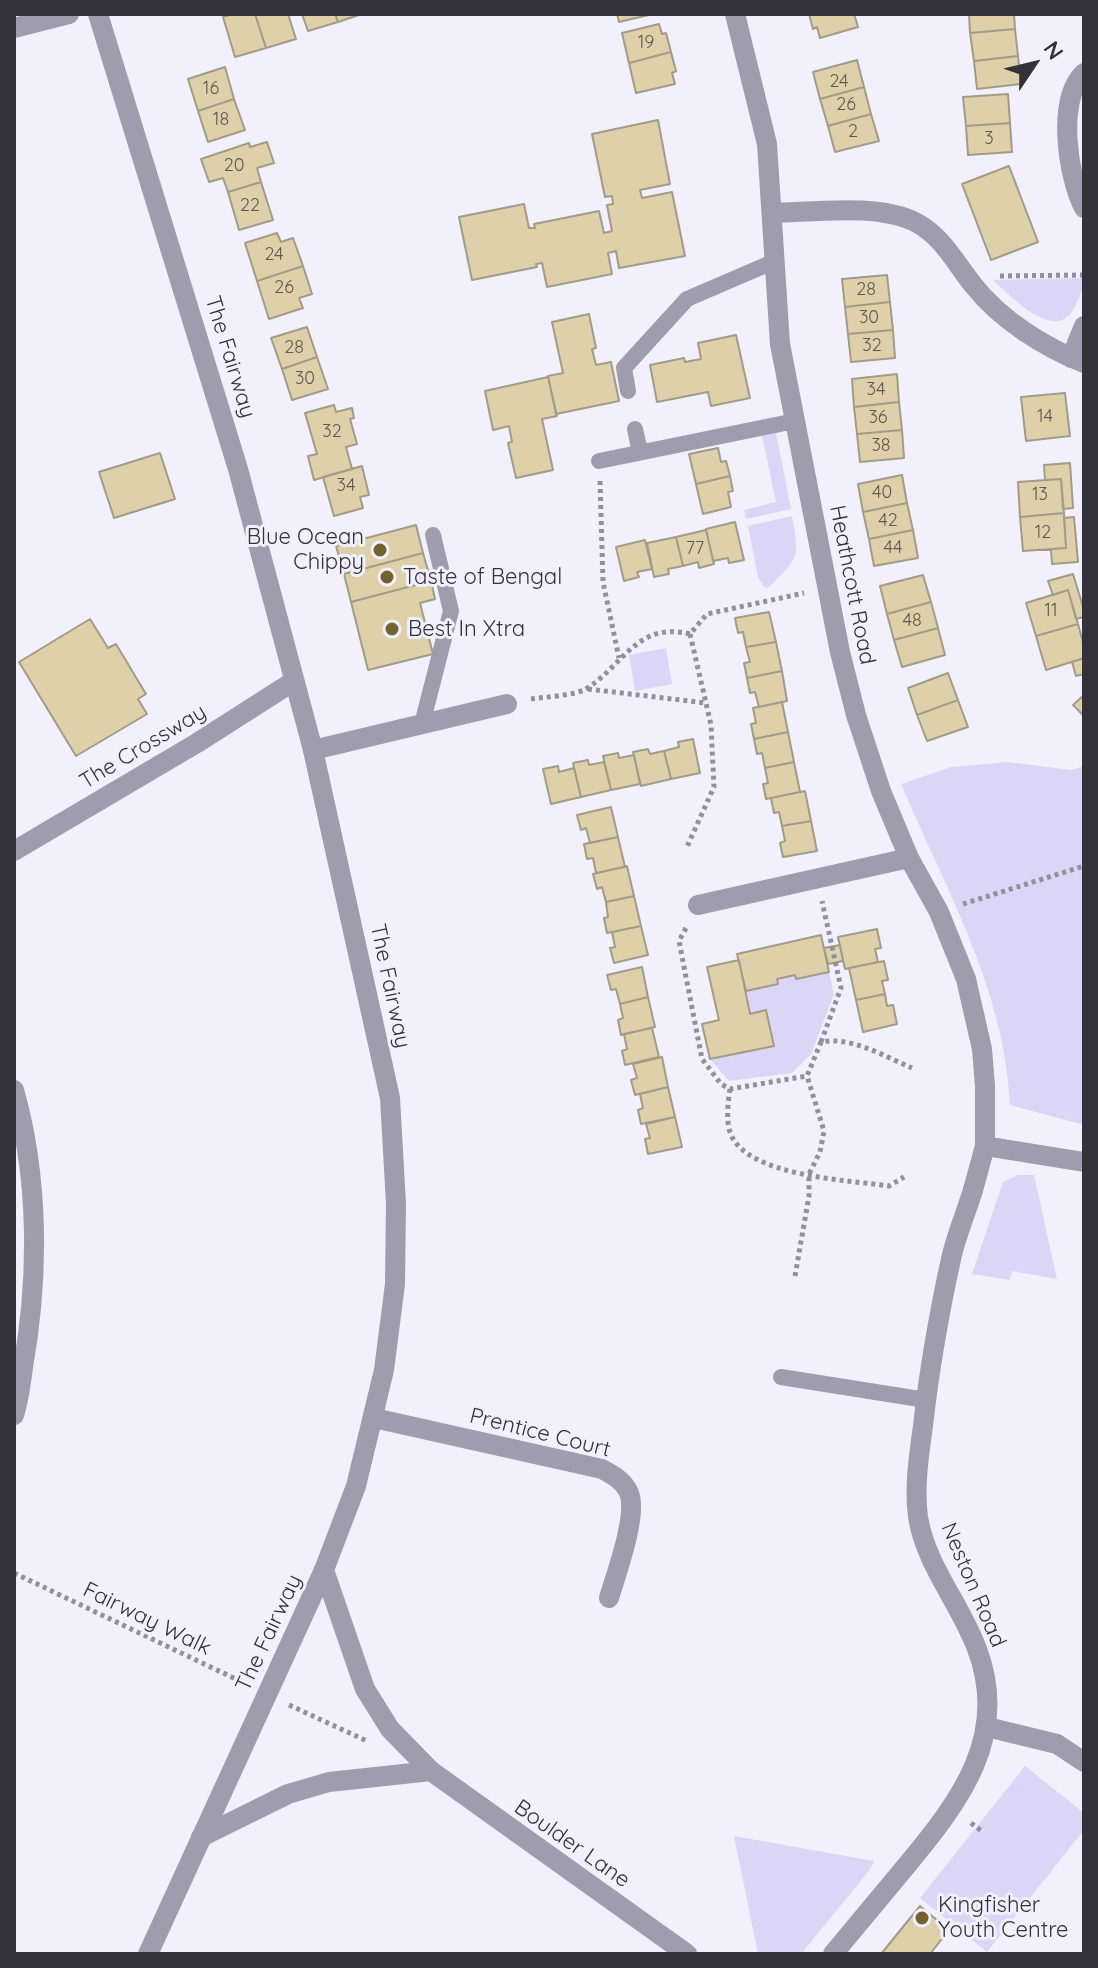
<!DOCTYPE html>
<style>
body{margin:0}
#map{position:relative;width:1098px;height:1968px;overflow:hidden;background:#f2f0fd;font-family:Quicksand,sans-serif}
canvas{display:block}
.frame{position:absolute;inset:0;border:16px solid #333139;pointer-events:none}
.north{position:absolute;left:994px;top:24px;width:80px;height:80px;-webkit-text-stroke:6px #f2f0fd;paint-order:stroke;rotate:55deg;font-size:22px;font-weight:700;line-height:32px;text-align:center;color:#333139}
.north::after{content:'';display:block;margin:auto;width:28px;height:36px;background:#333139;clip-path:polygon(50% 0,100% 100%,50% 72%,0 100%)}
</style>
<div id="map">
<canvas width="1098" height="1968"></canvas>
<div class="frame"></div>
<div class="north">N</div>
</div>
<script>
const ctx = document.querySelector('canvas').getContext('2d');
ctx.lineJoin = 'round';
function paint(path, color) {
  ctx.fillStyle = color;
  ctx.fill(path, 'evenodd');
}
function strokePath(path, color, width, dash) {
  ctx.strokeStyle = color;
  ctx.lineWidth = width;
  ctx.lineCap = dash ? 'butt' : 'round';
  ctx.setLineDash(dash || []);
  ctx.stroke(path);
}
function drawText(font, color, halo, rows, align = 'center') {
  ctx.font = font + ' Quicksand,sans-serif';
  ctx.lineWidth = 6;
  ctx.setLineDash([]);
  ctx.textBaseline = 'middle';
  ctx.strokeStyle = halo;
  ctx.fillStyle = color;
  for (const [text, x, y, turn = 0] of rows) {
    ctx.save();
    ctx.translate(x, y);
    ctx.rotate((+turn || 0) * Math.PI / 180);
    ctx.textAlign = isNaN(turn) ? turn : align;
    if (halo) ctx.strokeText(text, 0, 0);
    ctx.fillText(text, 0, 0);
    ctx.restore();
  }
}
const green = new Path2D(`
 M1084,278C1084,289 1079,299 1074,308C1056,344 1010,296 993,280Z
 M776,433L791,509L746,519L744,510L776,502L762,436Z
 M792,516C800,559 799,557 768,588L764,587L758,577L748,526Z
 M666,648L672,684L635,691L629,655Z
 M1008,762L1071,770L1084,766V1125L1010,1105C1005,990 945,888 901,784L951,767Z
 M829,972L834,994L811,1054L792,1073L729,1081L710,1059L774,1046L766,1011L750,1014L746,991L778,984L777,979L795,975L796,979Z
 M1018,1175H1034L1057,1279L1012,1271L1010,1280L972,1274L1003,1182Z
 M1025,1766L1084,1813V1830L987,1952L920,1898Z
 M734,1836L874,1861L869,1871L801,1954H758Z`);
const building = new Path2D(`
 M233,14H255L266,48L235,57L223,17Z
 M255,14H288L296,39L266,48Z
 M302,14H335L338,22L308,31Z
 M335,14H362L338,22Z
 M617,14H653L619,22Z
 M809,14H854L858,27L820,38L817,27L813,29Z
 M969,14H1014L1015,29L970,33Z
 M659,24L662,34L666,33L671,52L629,63L622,33Z
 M1015,29L1018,56L974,61L970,33Z
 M671,52L676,71L672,73L675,84L636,93L629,63Z
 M1018,56L1021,84L977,89L974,61Z
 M857,60L864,87L820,99L813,72Z
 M225,67L234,99L198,111L188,79Z
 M864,87L871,114L828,126L820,99Z
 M1008,94L1010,123L966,126L963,97Z
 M234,99L245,130L208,142L198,111Z
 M871,114L879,141L835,152L828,126Z
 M658,120L670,184L640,190L642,198L672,192L685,256L619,268L616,251L608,253L612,274L547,287L542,263L536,264L537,267L472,280L459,217L524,204L529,228H535L534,224L599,211L604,233L612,231L607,205L613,204L612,196L605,197L592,134Z
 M1010,123L1012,152L968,155L966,126Z
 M267,142L274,163L257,168L261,182L228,192L223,178L209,182L201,159L249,143L250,147Z
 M1009,166L1038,242L991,260L962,184Z
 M261,182L273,220L239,230L228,192Z
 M277,233L281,242L293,238L303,266L257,281L245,243Z
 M303,266L312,294L299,298L303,308L269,319L257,281Z
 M887,275L890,302L845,307L842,279Z
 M890,302L893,330L848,334L845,307Z
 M589,314L596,348L592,349L596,365L611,362L619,401L556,414L548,376L563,373L552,322Z
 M307,327L317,357L282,369L271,338Z
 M893,330L895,358L851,362L848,334Z
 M736,335L750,398L711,406L708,392L657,402L650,365L684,358L685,362L701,359L698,343Z
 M317,357L328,389L292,400L282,369Z
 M897,374L899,402L854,407L852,379Z
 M548,377L557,416L542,419L553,470L516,478L508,443L512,442L509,426L493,430L485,391Z
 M1065,393L1070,436L1026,441L1021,397Z
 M899,402L902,430L857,434L854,407Z
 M334,405L336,412L352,408L354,418L350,419L357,444L346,447L352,469L314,480L308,456L317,454L305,413Z
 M902,430L904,458L860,462L857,434Z
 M718,448L721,462L726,461L730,476L696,484L689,454Z
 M160,453L175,499L114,518L99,472Z
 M1070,463L1073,508L1063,509L1061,479L1045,480L1044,465Z
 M362,466L369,495L360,497L363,508L334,516L323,477Z
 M902,475L907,503L863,512L858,484Z
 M730,476L733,491L728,492L731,507L703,514L696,484Z
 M1061,479L1064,513L1020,517L1018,482Z
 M907,503L913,530L869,539L863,512Z
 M1064,513L1066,548L1023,551L1020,517Z
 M1074,517L1078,562L1052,564L1051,549L1066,548L1064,518Z
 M735,522L744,560L729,563L728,558L713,561L706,529Z
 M416,525L423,553L344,574L336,546Z
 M706,530L714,564L699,568L698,562L683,566L676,537Z
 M913,530L918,558L874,566L869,539Z
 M676,537L683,566L668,569L669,574L654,577L647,543Z
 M645,540L652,569L637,572L639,577L624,581L616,547Z
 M423,553L431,581L351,602L344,574Z
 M1073,574L1084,610V617L1076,619L1068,590L1053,595L1048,581Z
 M923,575L931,602L887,614L880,586Z
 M431,581L435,599L420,603L433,654L368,670L351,602Z
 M1068,590L1078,624L1036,636L1026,603Z
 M931,602L938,628L894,640L887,614Z
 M769,612L776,642L746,647L743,632L738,633L735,618Z
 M90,619L108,648L116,644L146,694L138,699L147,714L76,756L19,662Z
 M1078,624L1084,646V658L1046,670L1036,636Z
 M938,628L945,655L902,667L894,640Z
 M776,642L782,671L747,678L744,663L750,662L746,647Z
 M1084,658V674L1076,676L1072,662Z
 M782,671L787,701L759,707L755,692L750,693L747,678Z
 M948,673L958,700L917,715L908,688Z
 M1084,695V716L1073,705Z
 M958,700L968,727L927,741L917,715Z
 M782,702L788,732L754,739L751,724L756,723L753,708Z
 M788,732L794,762L765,768L762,753L757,754L754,739Z
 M693,739L700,773L671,779L664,751L679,747L678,742Z
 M648,749L650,754L664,751L671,779L641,786L633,752Z
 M618,753L619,758L634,755L640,784L611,790L603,756Z
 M588,760L589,765L604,762L611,790L581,797L573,763Z
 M794,762L800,792L766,799L763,784L768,783L765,768Z
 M558,766L559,772L574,768L581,797L551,804L543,769Z
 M805,791L811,821L782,826L779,812L774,813L771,798Z
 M611,807L618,837L590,843L586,828L581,830L577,815Z
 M811,821L817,851L783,857L780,843L785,841L782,826Z
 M618,837L625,867L596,873L593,858L587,859L584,844Z
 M627,866L634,896L606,902L602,887L597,889L593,874Z
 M634,896L641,926L607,933L604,918L608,917L606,902Z
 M641,926L648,955L614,963L610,948L615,947L612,932Z
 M877,929L881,948L875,949L878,962L845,969L838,937Z
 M821,935L829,972L796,979L795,975L777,979L778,984L746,991L737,954Z
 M840,945L843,961L828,964L824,948Z
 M739,960L750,1014L766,1010L774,1046L710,1059L702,1024L719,1020L707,967Z
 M884,961L888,980L882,981L885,994L856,1000L849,968Z
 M642,967L648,997L620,1004L616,989L611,990L607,975Z
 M885,994L887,1006L893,1005L897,1024L863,1032L856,1000Z
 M648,997L655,1027L621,1035L618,1020L623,1018L620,1004Z
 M652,1028L659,1057L625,1065L622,1051L627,1049L624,1034Z
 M662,1057L668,1087L635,1095L631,1080L637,1078L633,1064Z
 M668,1087L675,1117L641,1124L638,1110L643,1108L640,1094Z
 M675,1117L682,1147L648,1154L645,1139L650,1138L646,1124Z
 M920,1906L949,1930L930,1954H881Z`);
const path = new Path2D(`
 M1000,276L1084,275
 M600,481L603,582L619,658
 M690,634L706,703
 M588,689L706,703L711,725L714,787L686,849
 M531,699C545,697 576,695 586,689C623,666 637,621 690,634L707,614L804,593
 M963,904L1084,866
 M686,928L679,941L702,1059L721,1084L730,1089L807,1076L821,1042C851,1036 884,1056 912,1068
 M821,1042L841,988L822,901
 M730,1089C728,1102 726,1120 730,1132C745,1177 850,1180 889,1186L904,1177
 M795,1276L809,1196V1174L820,1152L824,1131L807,1076
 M14,1573L244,1683
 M289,1705L367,1741
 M971,1823L983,1832`);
const service = new Path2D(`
 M628,391L624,368L687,299L773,262
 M635,429L640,452
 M599,461L795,421
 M422,724L451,611L433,535
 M781,1377L926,1400`);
const pedestrian = new Path2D(`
 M973,1190L985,1146`);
const minor = new Path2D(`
 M735,14L767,144L780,344L840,652L856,715L881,791L909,858L939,912L966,979L982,1049L985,1086V1146L1084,1162
 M14,28L69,14
 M1084,73C1056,100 1068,177 1084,208
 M772,213C814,212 880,203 917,223C943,237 956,264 974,286C1001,320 1044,347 1084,363
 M1071,358L1084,326
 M313,750L507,704
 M14,851L197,743L294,681
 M698,905L909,858
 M14,1090C39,1178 39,1277 23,1367C21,1383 19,1400 14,1415
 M374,1418L602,1469C613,1475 624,1481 629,1493C638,1515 616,1574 609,1598
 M324,1570L365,1689L390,1729L431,1771
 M987,1727L1057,1744L1084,1762
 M201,1837L288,1794L329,1782L431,1771L687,1954
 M833,1954C858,1924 882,1895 907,1865C960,1801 1010,1736 977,1649C960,1603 926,1566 918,1517C914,1487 919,1455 923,1426C929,1371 939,1314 951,1259C956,1236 966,1213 973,1190`);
const tertiary = new Path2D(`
 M98,14L238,469L313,750L390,1098L396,1204L395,1284L384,1370L356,1486L324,1570L148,1954`);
const markers = [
 [380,550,8,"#726230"],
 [387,577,8,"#726230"],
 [392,629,8,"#726230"],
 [922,1918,8,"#726230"]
];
const numberNames = [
 ["19",646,43],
 ["24",839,82],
 ["16",211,89],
 ["26",846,105],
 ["18",221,120],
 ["2",853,132],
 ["3",989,139],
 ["20",234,166],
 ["22",250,206],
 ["24",274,255],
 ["26",284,288],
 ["28",866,290],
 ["30",869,318],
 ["32",872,346],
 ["28",294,348],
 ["30",305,379],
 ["34",876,390],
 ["14",1045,417],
 ["36",878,418],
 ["32",332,432],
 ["38",881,446],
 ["34",346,486],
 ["40",882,493],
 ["13",1040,495],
 ["42",888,521],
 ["12",1043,533],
 ["44",893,548],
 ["77",695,549],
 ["11",1051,611],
 ["48",912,621]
];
const streetNames = [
 ["The Fairway",230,357,73],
 ["Heathcott Road",852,585,79],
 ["The Crossway",143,747,-31],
 ["The Fairway",390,986,78],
 ["Prentice Court",540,1433,14],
 ["Neston Road",973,1585,67],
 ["Fairway Walk",147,1619,26],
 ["The Fairway",269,1633,-65],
 ["Boulder Lane",572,1844,35]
];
const poiNames = [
 ["Blue Ocean",364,537,"right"],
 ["Chippy",364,562,"right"],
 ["Taste of Bengal",403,577],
 ["Best In Xtra",408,629],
 ["Kingfisher",938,1905],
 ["Youth Centre",938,1930]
];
paint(green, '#dcd6f6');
paint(building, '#ded1aa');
strokePath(building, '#a19b88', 2);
strokePath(path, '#92909a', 5, [4, 4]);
strokePath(service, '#9f9cad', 16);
strokePath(pedestrian, '#9f9cad', 20);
strokePath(minor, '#9f9cad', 20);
strokePath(tertiary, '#9f9cad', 20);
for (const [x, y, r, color] of markers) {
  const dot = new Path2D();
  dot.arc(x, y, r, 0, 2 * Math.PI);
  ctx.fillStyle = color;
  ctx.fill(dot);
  strokePath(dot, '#f2f0fd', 3);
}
drawText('18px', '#5e5955', null, numberNames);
drawText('22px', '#333139', '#f2f0fd', streetNames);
drawText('22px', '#333139', '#f2f0fd', poiNames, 'left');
</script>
